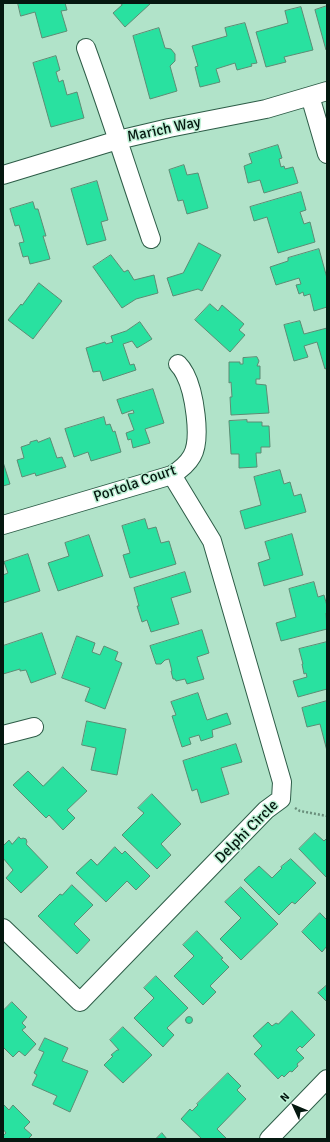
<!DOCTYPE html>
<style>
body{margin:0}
#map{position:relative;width:330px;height:1142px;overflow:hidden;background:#b1e3c9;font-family:Signika,sans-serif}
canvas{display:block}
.frame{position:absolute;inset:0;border:4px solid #051810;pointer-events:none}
.north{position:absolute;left:274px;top:1086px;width:40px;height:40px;-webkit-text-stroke:3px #bef1d6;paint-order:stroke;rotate:314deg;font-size:11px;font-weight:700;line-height:16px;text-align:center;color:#051810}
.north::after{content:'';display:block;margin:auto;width:14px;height:18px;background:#051810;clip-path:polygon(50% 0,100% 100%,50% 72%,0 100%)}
</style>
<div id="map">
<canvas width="330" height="1142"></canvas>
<div class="frame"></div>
<div class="north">N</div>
</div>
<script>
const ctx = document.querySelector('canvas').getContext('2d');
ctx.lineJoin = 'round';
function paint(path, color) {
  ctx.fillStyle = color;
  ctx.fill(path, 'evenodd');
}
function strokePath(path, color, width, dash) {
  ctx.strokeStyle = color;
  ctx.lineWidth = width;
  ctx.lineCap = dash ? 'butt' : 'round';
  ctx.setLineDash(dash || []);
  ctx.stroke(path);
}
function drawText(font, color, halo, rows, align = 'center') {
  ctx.font = font + ' Signika,sans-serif';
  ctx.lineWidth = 3;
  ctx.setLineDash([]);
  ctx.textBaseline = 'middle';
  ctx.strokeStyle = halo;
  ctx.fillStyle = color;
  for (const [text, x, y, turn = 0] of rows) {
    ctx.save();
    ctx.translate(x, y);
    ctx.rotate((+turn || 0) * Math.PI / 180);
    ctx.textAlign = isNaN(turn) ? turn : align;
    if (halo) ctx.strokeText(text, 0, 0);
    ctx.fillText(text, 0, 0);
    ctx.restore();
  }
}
const building = new Path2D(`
 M18,3H65L67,10L61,11L67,31L42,38L35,12L21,16Z
 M120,3H151L125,27L113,13L122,5Z
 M327,6V50H326L315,10Z
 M301,7L313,50L284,57L286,62L266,67L256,32L288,23L285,11Z
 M245,23L257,63L251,64L252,66L237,70L235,63L216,69L220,82L200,87L195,67L198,66L192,46L227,36L225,28Z
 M159,28L165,48L171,49L175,54V61L170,66L177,91L150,99L133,36Z
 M56,56L60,70L56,72L59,82L63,80L67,95L77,92L84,118L51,127L33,63Z
 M278,145L282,158L279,159L281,167L284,166L285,169L293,167L298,183L264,193L260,180L248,183L244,166L252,163L249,154Z
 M184,165L187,175L198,173L208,208L187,214L183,200L178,201L169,170Z
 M97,181L108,220L101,222L106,240L87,245L71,189Z
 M301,192L306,210L300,212L304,224L310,222L315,242L278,253L267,217L254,221L250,207Z
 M33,202L35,209H38L46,236H43L50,259L30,264L28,256L23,257L19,243L24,242L19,225L15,226L10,209Z
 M199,243L221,255L202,291L198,289L173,296L167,278L183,273Z
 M319,249L327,278V307L314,311L310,294L304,296L303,292L299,294L296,285L301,284L299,278L276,285L270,267L288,261V258Z
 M111,255L124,272L128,270L134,280L154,275L158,293L136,299L122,308L93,267Z
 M39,283L62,301L33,339L8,320L21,304L22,305Z
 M210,304L218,311L222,305L244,324L239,330L245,335L230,352L195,320Z
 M300,321L304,334L327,328V368L325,369L317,342L304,346L308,357L294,361L284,325Z
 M140,322L152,339L137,348L132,341L123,344L130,365L134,364L136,370L103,381L100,371L93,372L86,348L105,342L106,344L113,342L111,336L126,331Z
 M257,357L259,361L257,366H260V379H256V384L266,385L269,413L231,415L230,397H232L231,382L229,383V362H240V364H243V358Z
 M153,389L164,423L145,429L150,443L133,448L131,439L128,440L126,433L134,430L128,414L134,413L133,410L122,414L117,400Z
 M104,417L106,425L110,424L113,432L115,431L121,452L91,461L88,452L74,457L65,429Z
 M247,420V422H262V426H269L270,447H261V453H256L257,467L239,468V454H231L229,421Z
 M50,438L57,458L62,457L66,467L36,476L35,473L22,477L17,460L24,458L21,447L30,444V442L37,440L38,442Z
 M3,462L10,484L3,486Z
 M280,470L284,484L290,482L294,496L301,494L306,512L245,529L240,511L261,505L254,477Z
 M145,519L148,529L156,527L161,543L169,541L176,564L130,578L123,555L130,553L122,526Z
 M292,534L303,575L264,586L258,563L270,559L265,542Z
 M89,535L103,576L58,591L48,563L69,556L65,543Z
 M28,554L40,591L3,603V575L8,573L4,562Z
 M185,572L191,592L171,598L179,624L151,632L147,620L142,622L137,606H139L134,588Z
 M314,582L318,597L324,595L327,606V613H326L327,629L281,641L276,623L296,617L289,589Z
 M202,630L209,653L197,657L204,679L187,684L185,679L176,681L175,679H173L171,671H172L169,659L165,660L161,664H156L150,646Z
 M42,633L56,674L31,683L26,670L20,671V669L3,674V646Z
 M77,636L95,643L92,652L100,655L104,646L118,652L115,660L122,663L105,709L85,701L90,688L62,678Z
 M327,642V689L298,697L293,681L307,677L306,673L304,674L302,664H303L299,649Z
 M198,693L207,720L227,713L231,724L212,730L213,737L201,741L199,735L189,738L191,744L182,747L172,716L176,715L171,702Z
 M327,701V751L320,724L307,727L302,708Z
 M87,721L126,729L117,775L91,770L96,748L82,745Z
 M236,744L242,762L221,768L229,794L201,803L197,789L192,791L183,761Z
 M63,767L87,791L67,810L75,818L63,830L49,815L46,818L13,785L28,771L43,786Z
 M152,794L181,824L161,844L171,855L157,869L122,835L144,813L138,808Z
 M315,833L324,841L327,838V878L299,849Z
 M19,837L21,839L23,838L26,839L27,842L26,844L48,867L21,893L6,878L13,870L3,858V846L9,840L12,844Z
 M115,847L122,854L125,851L150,876L136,890L127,881L106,902L76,873L91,859L97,865Z
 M291,859L316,883L295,904L292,902L279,915L244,880L259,866L272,878L282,868L281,867Z
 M72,885L93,905L74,924L90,940L77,954L38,916L60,894L62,895Z
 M241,887L278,924L241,960L220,939L241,918L225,902Z
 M320,913L327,920V946L322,952L302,932Z
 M197,931L223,958L221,959L229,967L210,986L216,992L203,1005L174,976L194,956L183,945Z
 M156,976L188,1008L167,1028L174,1035L163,1047L134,1018L154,998L144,988Z
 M327,985V1002L318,993Z
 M12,1002L27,1017L22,1023L26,1027L22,1030L36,1044L25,1056L19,1051L13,1057L3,1047V1011Z
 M292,1011L315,1035L302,1048L300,1046L296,1050L304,1058L297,1064L298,1066L292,1072L290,1071L284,1077L282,1075L278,1079L254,1054L262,1046L253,1036L268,1022L272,1026L276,1023L278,1024Z
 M185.5 1020a3.5 3.5 0 1 1 7 0a3.5 3.5 0 1 1-7 0Z
 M123,1027L152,1055L123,1083L104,1065L113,1056L111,1055L117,1050H119L110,1040Z
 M45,1038L68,1048L62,1061L88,1071L70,1112L53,1104L57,1096L32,1085L37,1075L34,1073L44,1052L39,1050Z
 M228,1073L241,1086L237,1090L246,1099L217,1129L226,1138L225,1139H202L181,1119L190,1109L192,1111L198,1105L197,1104Z
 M3,1104L9,1110L13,1105L30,1122L24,1128L32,1135L28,1139H3V1136L6,1133L3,1129Z
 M162,1133L167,1139H156Z`);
const path = new Path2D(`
 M295,808L300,811L327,816`);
const minor = new Path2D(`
 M86,48C109,111 129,175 151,239
 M310,96L327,154
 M3,175L118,140L169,128L266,109L327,91
 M3,525L172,475C180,470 187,465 192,456C202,439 194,391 185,374C183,370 181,367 178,364
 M3,735L34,727
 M3,928L80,1002L266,810L281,799L282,782L212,541L172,475
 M269,1139L327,1079`);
const streetNames = [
 ["Marich Way",164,130,-12],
 ["Portola Court",135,484,-19],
 ["Delphi Circle",247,832,-45]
];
paint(building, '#29e1a0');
strokePath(building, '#5c8c74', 1);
strokePath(minor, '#2d5c47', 20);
strokePath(path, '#6a8f7c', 2.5, [2, 2]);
strokePath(minor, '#fff', 18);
drawText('15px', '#051810', '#bef1d6', streetNames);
</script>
